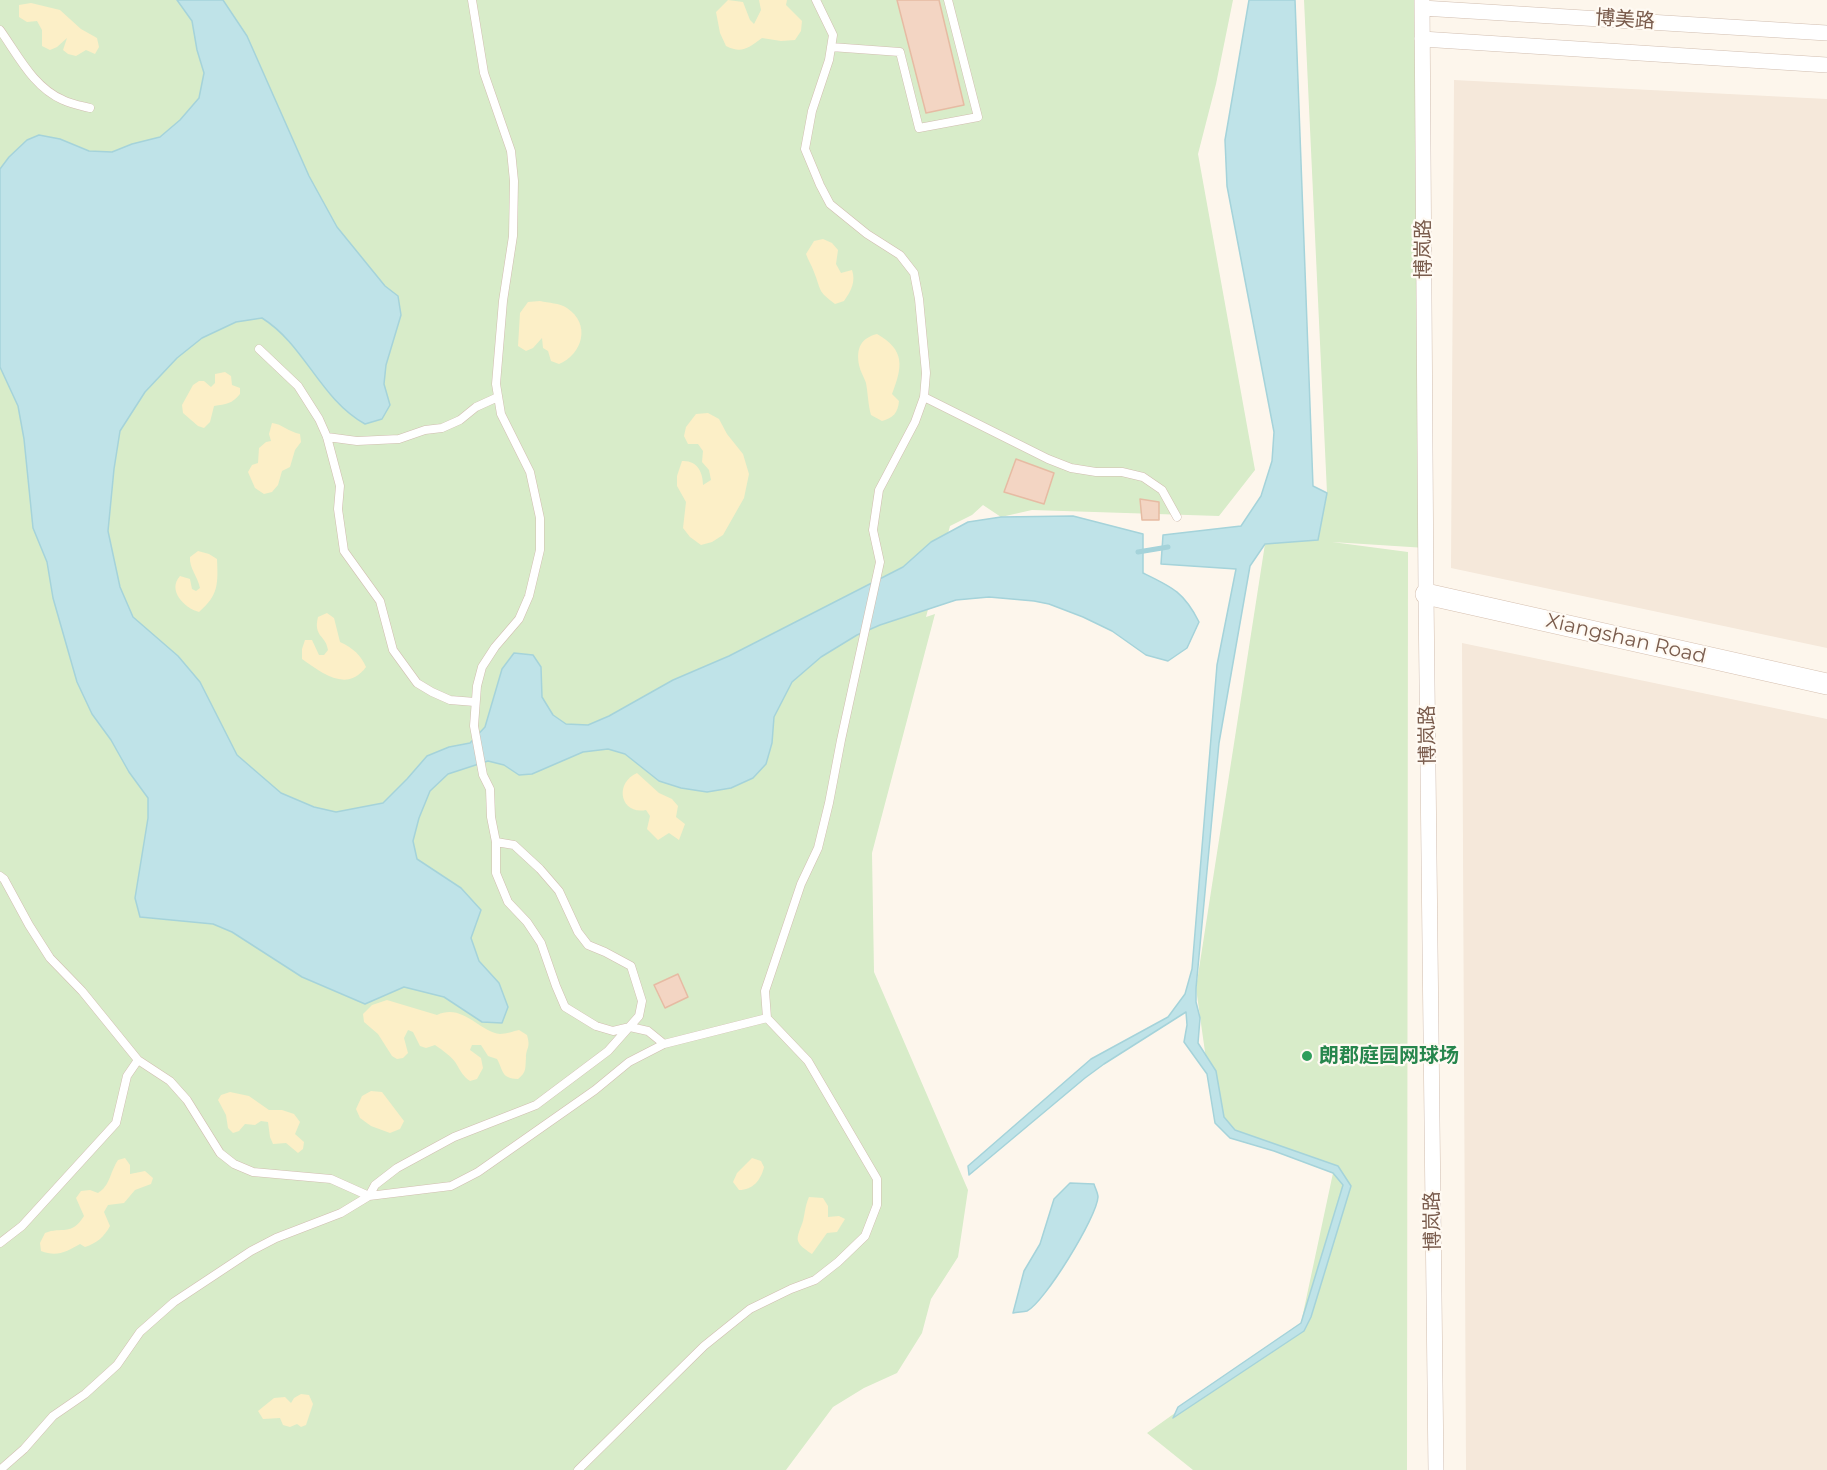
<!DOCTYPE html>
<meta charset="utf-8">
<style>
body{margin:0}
canvas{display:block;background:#fdf6ec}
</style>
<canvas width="1827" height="1470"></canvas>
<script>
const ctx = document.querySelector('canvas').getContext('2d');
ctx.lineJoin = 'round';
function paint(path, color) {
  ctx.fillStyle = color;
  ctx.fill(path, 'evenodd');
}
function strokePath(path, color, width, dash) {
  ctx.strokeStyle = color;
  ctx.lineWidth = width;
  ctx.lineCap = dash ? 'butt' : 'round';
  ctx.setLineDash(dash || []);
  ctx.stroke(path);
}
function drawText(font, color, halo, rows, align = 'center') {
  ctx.font = font + ' Montserrat,"Noto Sans SC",sans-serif';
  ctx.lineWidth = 4.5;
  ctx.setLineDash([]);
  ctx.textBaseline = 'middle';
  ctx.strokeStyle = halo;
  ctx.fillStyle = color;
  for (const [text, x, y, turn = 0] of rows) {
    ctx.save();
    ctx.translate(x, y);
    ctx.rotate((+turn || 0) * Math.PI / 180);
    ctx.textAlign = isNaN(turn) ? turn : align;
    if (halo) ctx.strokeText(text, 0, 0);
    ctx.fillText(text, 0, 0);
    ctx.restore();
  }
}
const residential = new Path2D(`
 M1454,80L1827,99V648L1451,568Z
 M1462,643L1827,719V1470H1466Z`);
const green = new Path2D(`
 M0,0H1233L1216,84L1198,154L1255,470L1219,516L1032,510L1001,517L983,505L972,515L950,526L926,617L935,614L872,853L874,972L968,1190L958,1257L931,1299L922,1333L897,1373L864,1388L833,1407L786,1470H0Z
 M1304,0H1422L1426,548L1332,542L1408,552L1407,1470H1193L1147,1433L1301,1323L1333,1173L1274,1151L1215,1123L1196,988L1265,544L1317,540L1327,493Z`);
const sand = new Path2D(`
 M728,0L743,2L750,20L754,24L761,10L759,0H787L786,5L802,21L801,31L795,40L781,41L762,38C748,48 742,54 726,46L720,33L716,12Z
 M31,3L60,10L81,29L97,38L99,47L95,54L86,50L76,56L68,54L63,50L67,38L57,47L50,50L42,46V30L37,21L27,22L19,17V5Z
 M823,239L832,243L838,250L836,264L841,273L852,270C856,282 851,291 844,301L835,304C817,290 822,292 814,272C812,266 808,260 806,254L814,241Z
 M540,301C549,303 559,303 567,308C591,324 583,354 559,364L551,361L548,351L543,348L542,338L533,348L526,351L518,346L520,313L528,302Z
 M877,334C905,350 903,366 892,394L899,401C898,413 893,418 882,421L871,415C868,404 868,394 866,383C864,377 860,371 859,365C856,348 861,338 877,334Z
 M225,372L231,376L232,385L240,388V394C232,404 226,404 214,406L210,422L204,428L198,426L183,413L182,405L193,385L199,381H204L211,387L215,383V374Z
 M708,413L719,419L727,434L743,454L749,474L744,498L723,535L712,542L701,545L690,537L683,528L686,502L677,486V476L682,461C697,460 703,472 703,485L711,480L709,470L702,462L703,451L698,444H688L684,436L686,427L696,414Z
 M272,423C282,424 289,432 300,434L301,442L295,450L290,467L282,471L278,485L272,492L264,494L255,488L248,472L252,465L258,463L259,448L266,442L271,441L269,434Z
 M198,551L209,554L217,559C218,583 219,595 199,612C184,608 167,590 180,576L190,579L192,589L196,591L200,588C198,577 189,568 190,557Z
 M327,613L334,618L340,642C353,648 361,655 366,667C347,693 322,673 302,659V649L305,640H312L319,655H324L328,650C326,635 313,637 318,617Z
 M637,773L659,793L672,799L678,806L676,817L685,824L679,840L669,833L658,840L647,829L650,816L646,810C620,815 614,783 637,773Z
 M387,1000L437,1015C463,1003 479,1032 500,1034C506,1034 514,1031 519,1030L527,1035C531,1049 526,1047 526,1058C525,1068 527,1072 518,1079C501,1078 504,1072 497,1059L488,1056L481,1045H472L470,1050L481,1058L483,1068L477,1079L470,1081C463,1076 461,1072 457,1065C453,1057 442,1050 435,1045L426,1048L420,1046L413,1032L408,1030L404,1038L408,1053L403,1058L397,1059L392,1056L378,1034L364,1022L363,1014L372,1005Z
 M371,1091L382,1092L404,1121L400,1129L390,1133L371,1126L360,1118L356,1109L362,1096Z
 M230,1092L249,1096L269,1110H282L294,1114L300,1122L295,1134L304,1142L303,1149L298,1153L286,1143L273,1144L270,1137L268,1122L261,1121L255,1125L245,1124L239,1131L233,1133L228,1128L226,1115L218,1100L221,1095Z
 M125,1158L130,1165V1174L145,1171L153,1178L151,1184L135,1190L124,1203L108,1205L104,1212L110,1226C104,1237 97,1243 85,1247L80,1244C66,1252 57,1257 41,1251L40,1243L45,1233C62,1226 71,1237 84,1216L76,1198L81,1191L90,1190L98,1193C110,1186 110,1172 118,1160Z
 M752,1158L761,1161L764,1167C761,1180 753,1190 739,1190L733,1182L737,1173Z
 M809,1197L823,1198L828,1206V1217L839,1216L845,1219L837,1232L827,1233L812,1254C792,1241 797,1239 803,1221C805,1213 805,1206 809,1197Z
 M301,1394L309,1395L313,1404L306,1425L301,1427L297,1424L290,1427L283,1425L280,1418L263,1419L258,1411L274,1398L285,1397L291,1403L294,1398Z`);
const water = new Path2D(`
 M177,0H223L247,36L309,176L337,227L385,286L398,296L401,315L386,365L384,384L390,405L382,419L365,424C320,399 305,345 262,318L236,322L202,338L177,358L145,392L120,431L114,469L108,531L120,587L133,617L178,656L200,682L237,755L281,793L314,807L336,812L383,803L407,779L427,756L449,747L470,743L485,727L502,669L514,653L533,655L541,667L542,697L553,715L566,724L588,725L609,716L673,680L729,656L903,567L931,542L968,522L1001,517L1073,516L1143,534V573C1172,587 1184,592 1199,622L1187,648L1168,661L1146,655L1112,631L1083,617L1049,604L1034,601L989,597L956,600L880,625L857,635L821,657L792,682L774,717L772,743L766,764L753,778L731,788L707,792L681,788L659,781L625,754L608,749L583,752L532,774L519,775L504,765L488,761L448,774L430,791L419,818L413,841L417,859L461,888L481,910L471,938L479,961L499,983L508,1007L502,1023L482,1022L444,997L404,987L365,1004L302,977L232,932L213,924L140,917L135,898L148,818V798L129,772L111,740L92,714L77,682L53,598L47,562L33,528L24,439L18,406L0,367V169L9,157L27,140L39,135L60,139L89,151L112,152L132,144L160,137L180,120L199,98L204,73L197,50L192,21Z
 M1249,0H1295L1313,486L1327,493L1318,540L1265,544L1250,566L1219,743L1196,988V1002L1200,1018L1198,1043L1216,1071L1224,1117L1235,1130L1338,1166L1351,1186L1311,1317L1304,1331L1173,1418L1178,1407L1301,1323L1343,1185L1333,1173L1274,1151L1230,1138L1215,1123L1207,1074L1184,1042L1187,1025L1186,1012L1104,1064L1085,1078L969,1175L968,1166L1091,1059L1168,1017L1185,994L1192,969L1217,665L1236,569L1161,564L1163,535L1241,526L1261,496L1272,461L1274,432L1227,186L1225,140Z
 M1070,1183L1094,1184C1095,1188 1098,1193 1098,1197C1097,1217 1044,1303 1027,1311C1023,1312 1017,1312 1013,1313L1024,1271L1040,1244L1054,1199Z`);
const stream = new Path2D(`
 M1138,552L1168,547`);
const building = new Path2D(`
 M897,0H939L964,105L926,113Z
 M1016,459L1054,473L1044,504L1004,492Z
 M1140,499L1159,502V520H1142Z
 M678,974L688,997L665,1008L654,985Z`);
const lane = new Path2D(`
 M472,0L484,73L511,151L514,181L513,236L503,301L496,384L501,414L530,472L540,518V550L529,596L519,619L495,647L482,667L477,686L474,726L483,775L490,789L491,817L496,842V873L508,902L527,922L541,943L556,986L565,1007L596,1026L613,1031L630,1027L648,1031L664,1044
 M0,30C18,55 33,87 63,100C71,104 82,106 90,108
 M831,47L900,52L919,128L978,117L948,0
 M259,349L298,386L319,419L327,437L340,486L338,509L344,551L380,601L393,650L417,683L432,692L450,700L475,702
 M924,397L1048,459L1071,468L1096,472H1122L1143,477L1162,490L1177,517
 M327,437L357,441L399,439L425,430L442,428L460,420L476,407L498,397
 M0,876L4,879L29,925L50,958L82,991L138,1060L170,1081L187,1100L220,1153L234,1164L253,1172L331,1179L369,1196
 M369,1196L375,1185L397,1168L454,1137L536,1105L608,1051L639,1016L642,1001L631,966L605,952L588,945L578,932L559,891L540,869L514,845L496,842
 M0,1243L22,1226L116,1123L127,1076L138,1060
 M0,1470L24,1449L53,1416L85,1394L117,1365L140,1332L174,1302L251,1251L276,1238L341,1213L369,1196L451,1186L478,1172L595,1090L629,1062L664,1044L767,1018
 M578,1470L704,1346L750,1309L791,1289L815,1280L838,1262L865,1236L877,1205V1179L808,1061L767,1018L765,991L801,884L818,848L829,803L841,740L880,562L873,530L879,490L915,422L924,397L926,373L919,299L914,273L900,255L867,234L830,204L820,185L805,149L812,111L829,60L833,35L816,0`);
const street = new Path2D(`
 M1422,0L1426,594L1436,1470
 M1422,8L1827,33
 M1422,39L1827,65`);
const secondary = new Path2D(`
 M1426,594L1827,684`);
const markers = [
 [1307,1056,6,"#2e9e5b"]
];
const streetNames = [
 ["博美路",1625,20,4],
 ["博岚路",1424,249,-90],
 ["Xiangshan Road",1626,639,13],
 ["博岚路",1428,735,-91],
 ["博岚路",1433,1221,-91]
];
const leisureNames = [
 ["朗郡庭园网球场",1319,1056]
];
paint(residential, '#f5e8da');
paint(green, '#d8ecc9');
paint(sand, '#fcefc7');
paint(water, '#bfe3e8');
strokePath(water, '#a5d3da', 1.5);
strokePath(stream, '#a5d3da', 5);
paint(building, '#f3d5c3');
strokePath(building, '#e6bba3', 1.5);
strokePath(lane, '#d1beb0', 9);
strokePath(street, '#d1beb0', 16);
strokePath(secondary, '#d6c0b0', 22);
strokePath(lane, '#fff', 8);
strokePath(street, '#fff', 15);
strokePath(secondary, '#fff', 21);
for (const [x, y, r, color] of markers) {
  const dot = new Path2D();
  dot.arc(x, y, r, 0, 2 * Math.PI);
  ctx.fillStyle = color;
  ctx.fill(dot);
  strokePath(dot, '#fffaf3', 2);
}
drawText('20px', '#7a5c4d', '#fffaf3', streetNames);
drawText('bold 20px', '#27864d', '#fffaf3', leisureNames, 'left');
</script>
